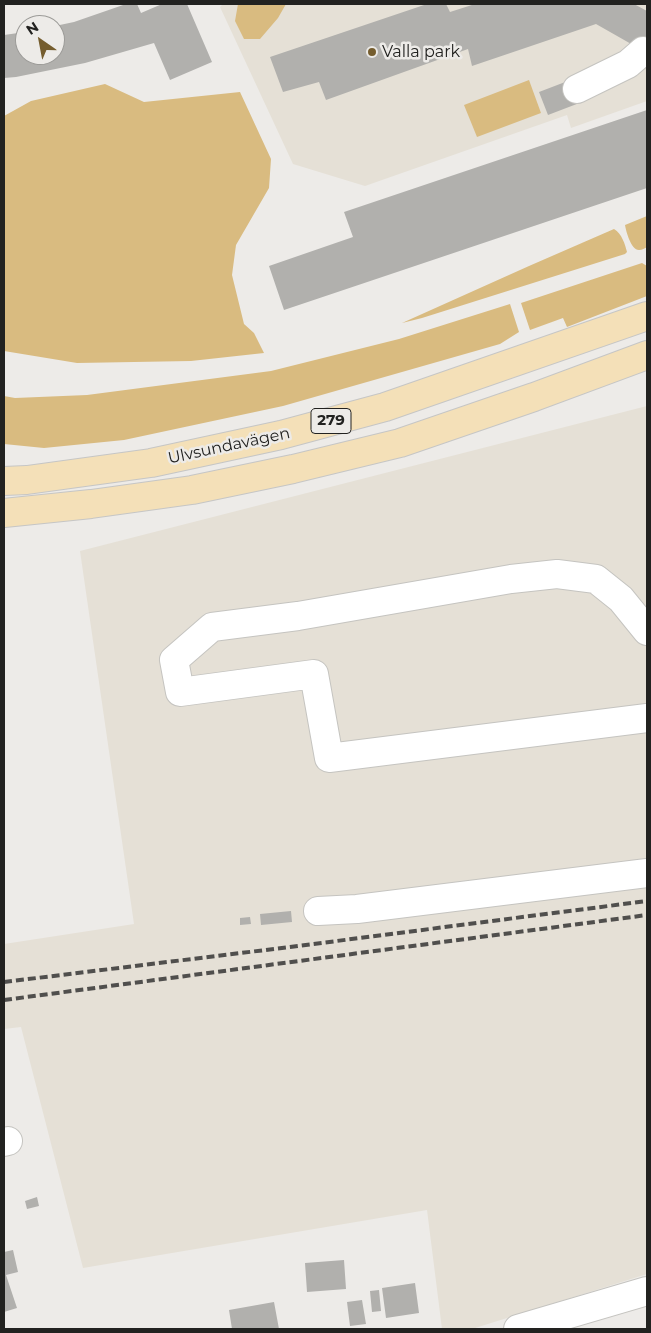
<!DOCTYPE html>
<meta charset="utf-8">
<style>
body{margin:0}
#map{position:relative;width:651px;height:1333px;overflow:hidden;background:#edebe8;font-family:Montserrat,sans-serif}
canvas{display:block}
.frame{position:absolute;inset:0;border:5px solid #222220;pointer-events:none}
.north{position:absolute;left:15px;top:15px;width:50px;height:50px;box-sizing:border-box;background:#edebe8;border:1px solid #9c9b98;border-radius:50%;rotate:327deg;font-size:14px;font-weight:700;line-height:20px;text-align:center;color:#222220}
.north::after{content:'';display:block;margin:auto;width:18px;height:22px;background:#755d2e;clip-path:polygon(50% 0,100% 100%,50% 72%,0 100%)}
</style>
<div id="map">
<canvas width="651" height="1333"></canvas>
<div class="frame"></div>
<div class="north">N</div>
</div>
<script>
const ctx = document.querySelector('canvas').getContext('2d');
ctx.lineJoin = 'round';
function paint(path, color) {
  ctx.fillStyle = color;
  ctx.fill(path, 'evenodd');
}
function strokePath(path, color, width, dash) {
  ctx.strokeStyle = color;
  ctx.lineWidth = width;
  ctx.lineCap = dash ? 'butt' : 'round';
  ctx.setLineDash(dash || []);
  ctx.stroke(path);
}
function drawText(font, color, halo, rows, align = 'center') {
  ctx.font = font + ' Montserrat,sans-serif';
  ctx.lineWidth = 5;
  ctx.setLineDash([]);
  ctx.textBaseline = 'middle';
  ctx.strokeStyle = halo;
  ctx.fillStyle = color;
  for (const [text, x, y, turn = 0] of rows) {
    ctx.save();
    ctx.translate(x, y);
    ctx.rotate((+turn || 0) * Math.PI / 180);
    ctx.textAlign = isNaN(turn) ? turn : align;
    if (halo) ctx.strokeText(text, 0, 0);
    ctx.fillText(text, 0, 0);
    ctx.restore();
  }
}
const built = new Path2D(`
 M223,4H647V101L571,128L567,115L365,186L293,164L220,7Z
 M647,406V1274L472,1329H442L427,1210L83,1268L21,1027L4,1029V944L134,924L80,551Z`);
const green = new Path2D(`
 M238,4H286L278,18L260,39H244L235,21Z
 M529,80L541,113L477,137L464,105Z
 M105,84L144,102L240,92L271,159L269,188L236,245L232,275L244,324L254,333L264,353L191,361L77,363L4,351V116L31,101Z
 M647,216V247C645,248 642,250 639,250C631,250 626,231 625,225Z
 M614,229C622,234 625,244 627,252L625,254L422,318L402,323L529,266Z
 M642,263L647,266V296L567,327L563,318L530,330L521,303Z
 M510,304L519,332L500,344L283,406L124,440L44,448L4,444V396L15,398L87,395L271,371L399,339Z`);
const building = new Path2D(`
 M126,4H137L141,13L162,4H187L212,62L170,80L154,43L85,63L16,77L4,78V35L25,32V55H55V26L74,22Z
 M427,4H446L450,12L475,4H634L647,11V53L596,24L472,66L468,49L326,100L319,82L283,92L270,57Z
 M573,79L582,102L548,115L539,92Z
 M647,110V188L284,310L269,266L353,237L344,212Z
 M291,911L292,922L261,925L260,914Z
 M250,917L251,924L240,925V918Z
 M37,1197L39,1206L27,1209L25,1201Z
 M13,1250L18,1272L6,1275L17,1308L4,1312V1252Z
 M344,1260L346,1289L307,1292L305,1263Z
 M415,1283L419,1313L386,1318L382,1288Z
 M379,1290L381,1311L372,1312L370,1291Z
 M362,1300L366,1324L350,1326L347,1302Z
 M274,1302L279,1329H232L229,1310Z`);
const minor = new Path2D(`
 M577,89L628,64L643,51
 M647,631L621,599L596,579L557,574L511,579L298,616L212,627L174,660L180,692L314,674L329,758L647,718
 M318,911L357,909L647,873
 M4,1142L8,1141
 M518,1329L647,1291`);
const major = new Path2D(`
 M4,481L27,480L151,463L281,435L385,407L647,316
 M4,513L91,504L192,490L293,469L400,443L534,397L647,355`);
const rail = new Path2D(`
 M4,982L290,947L647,901
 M4,1000L647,915`);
const markers = [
 [372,52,5,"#755d2e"]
];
const shields = [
 [331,421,40]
];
const shieldNames = [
 ["279",331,421]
];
const poiNames = [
 ["Valla park",382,52]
];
const streetNames = [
 ["Ulvsundavägen",229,446,-12]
];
paint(built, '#e5e0d6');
paint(green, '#d9bb80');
paint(building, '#b1b0ad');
strokePath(minor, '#c5c4c0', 30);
strokePath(major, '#c6c6c5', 30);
strokePath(minor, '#fff', 28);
strokePath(major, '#f4e0b8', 28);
strokePath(rail, '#504f4d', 4, [8, 4]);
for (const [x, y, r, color] of markers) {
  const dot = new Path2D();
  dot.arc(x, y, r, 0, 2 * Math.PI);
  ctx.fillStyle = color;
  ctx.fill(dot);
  strokePath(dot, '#edebe8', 2);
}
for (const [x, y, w] of shields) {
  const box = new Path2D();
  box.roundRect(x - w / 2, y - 12.5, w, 25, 4);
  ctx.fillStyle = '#edebe8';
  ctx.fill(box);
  strokePath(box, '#222220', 1);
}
drawText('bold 15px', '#222220', null, shieldNames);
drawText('16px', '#222220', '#edebe8', poiNames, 'left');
drawText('16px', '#222220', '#edebe8', streetNames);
</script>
